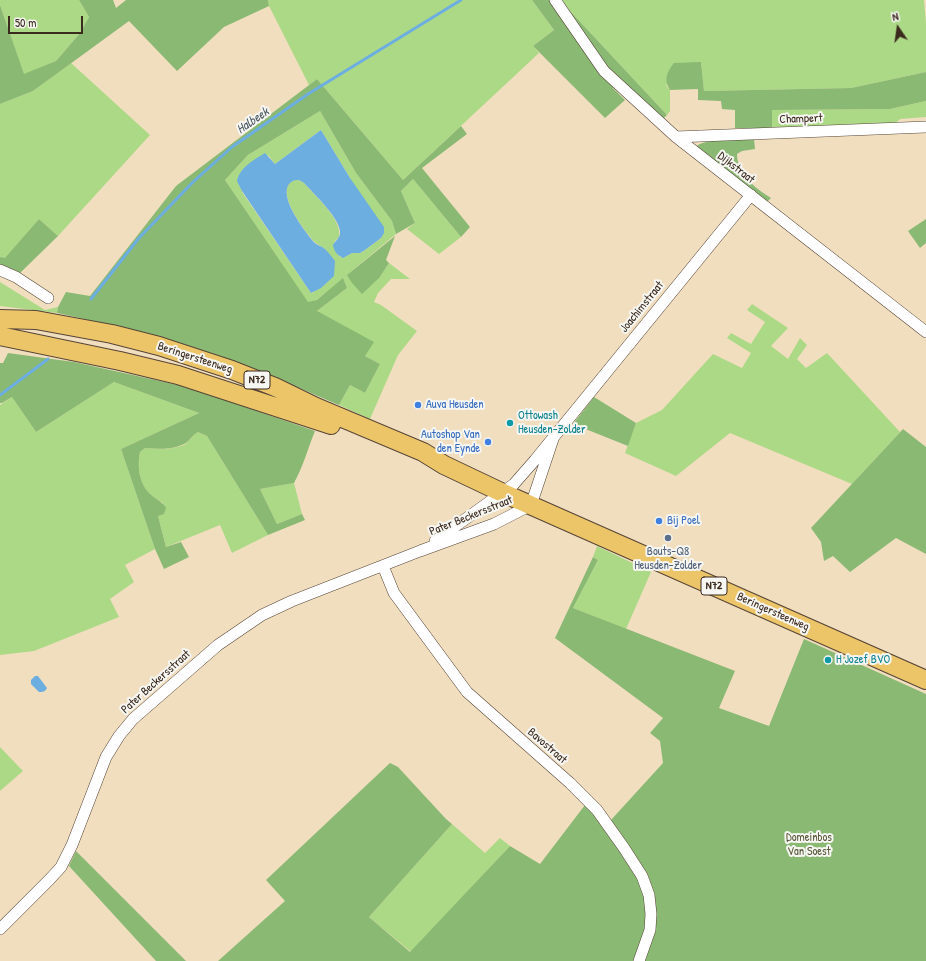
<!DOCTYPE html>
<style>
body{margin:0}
#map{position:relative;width:926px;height:961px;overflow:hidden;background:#f1debf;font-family:"Patrick Hand",sans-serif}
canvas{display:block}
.north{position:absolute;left:878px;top:8px;width:40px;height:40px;-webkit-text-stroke:3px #f6f6f2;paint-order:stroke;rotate:347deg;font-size:11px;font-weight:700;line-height:16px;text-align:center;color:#3b2a1e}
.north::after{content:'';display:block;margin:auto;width:14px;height:18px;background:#3b2a1e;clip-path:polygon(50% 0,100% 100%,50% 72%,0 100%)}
.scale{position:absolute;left:8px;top:16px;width:75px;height:18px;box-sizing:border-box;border:2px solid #3b2a1e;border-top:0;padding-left:5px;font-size:12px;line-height:14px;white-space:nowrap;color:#3b2a1e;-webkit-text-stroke:3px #f6f6f2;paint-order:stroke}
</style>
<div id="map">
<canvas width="926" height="961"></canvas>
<div class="north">N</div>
<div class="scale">50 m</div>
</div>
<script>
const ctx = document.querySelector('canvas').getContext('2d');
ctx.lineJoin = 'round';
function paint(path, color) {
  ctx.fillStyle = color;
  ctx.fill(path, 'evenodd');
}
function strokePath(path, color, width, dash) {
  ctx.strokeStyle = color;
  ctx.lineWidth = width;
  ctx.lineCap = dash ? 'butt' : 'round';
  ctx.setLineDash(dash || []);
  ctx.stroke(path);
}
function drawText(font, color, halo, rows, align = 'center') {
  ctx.font = font + ' "Patrick Hand",sans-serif';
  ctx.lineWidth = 4;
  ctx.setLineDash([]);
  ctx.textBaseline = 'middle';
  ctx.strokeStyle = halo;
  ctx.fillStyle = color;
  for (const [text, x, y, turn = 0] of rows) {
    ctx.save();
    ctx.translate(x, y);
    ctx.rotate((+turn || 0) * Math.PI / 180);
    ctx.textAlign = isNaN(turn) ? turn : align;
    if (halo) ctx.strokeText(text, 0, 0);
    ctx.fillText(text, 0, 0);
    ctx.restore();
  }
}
const green = new Path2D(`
 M0,0H79L89,17L80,33L56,61L24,75L0,5Z
 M268,0H532L554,30L533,46L539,53L403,180L317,79L309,85L269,6Z
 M562,0H924L926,23V72L851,88L704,91L701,62L666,85L670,90V111L667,115L570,11Z
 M71,63L150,135L58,236L39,219L5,259L0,257V104L33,91Z
 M926,101V117L900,119L894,125L772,128L771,110L890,109Z
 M320,111L356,173L392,221L396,234L347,275L380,277L389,263L410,279H391L378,293L374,302L381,305L417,331L398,355L370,419L339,405L350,385L365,393L380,364L365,356L317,311L347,288L343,279L317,300L308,303L225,180L248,155ZM321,130L350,178L381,238L365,250L360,253H352L343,258L339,256L334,242L339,237C343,220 315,196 304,183C300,180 297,179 292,181C274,191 306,234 316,243C319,246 323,247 326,250L314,292L311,293L242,192L268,155L275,164Z
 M413,179L461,237L439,254L407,229L415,223L401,191Z
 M0,282L45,310L58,307L57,313L0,306Z
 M752,304L788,328L771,346L788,359L800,338L807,345L797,359L806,368L827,353L900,432L852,484L730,433L676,476L625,453L636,423L662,410L713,354L742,368L751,353L727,338L731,333L751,344L765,322L747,310Z
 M114,382L199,413L121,449L155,549L125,565L134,582L110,599L119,617L34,651L0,655V405L12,397L36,432Z
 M198,432L207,436L268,535L232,553L220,525L166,547L158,516L163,503C159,500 154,498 150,494C139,484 137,466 140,452L145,448C158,449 172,450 184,445C189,442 191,436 198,432Z
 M294,483L302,514L277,524L260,489Z
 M597,546L651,572L626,629L573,608L598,560L593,557Z
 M0,747L23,771L0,791Z
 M452,824L485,853L500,838L510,846L411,952L369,917Z`);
const forest = new Path2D(`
 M79,0H113L116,8L126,0H268L269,6L224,27L177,71L129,21L33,91L0,104V5L24,74L56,61L80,33L89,17Z
 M532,0H562L570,11L667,115L662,120L621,80L613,88L625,100L605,118L533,46L554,30Z
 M701,62L704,91L851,88L926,72V101L890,109L772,110V128H735V110L722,109L721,101L698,100V89L670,90C663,80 667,72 674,63Z
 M317,79L403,180L461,126L467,134L422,168L470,227L461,237L413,179L401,191L415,223L396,234L392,221L356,173L320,111L248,155L225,180L308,302L317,300L343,278L347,288L317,311L374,342L365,356L380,364L365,393L350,385L339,405C301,389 263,371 224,358C169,339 113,325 57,313L58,307L66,292L90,296L176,186Z
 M754,139L755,149L742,151L737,154C737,174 755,188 771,198L767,202L701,151L697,146C705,138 742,140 754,139Z
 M39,219L58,236L20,273L0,265V257L5,258Z
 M926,219V243L920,248L908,231Z
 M395,236L386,260L389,263L380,277L362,294L352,283L347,275Z
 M8,353L74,362L187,387L315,431C308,448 303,467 294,483L260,489L277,524L302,514L305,520L268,535L207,436L198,432C191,436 189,442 184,444C172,450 158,449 145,448L140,452C137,466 139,483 149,493C155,499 162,501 166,508L164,514L158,516L166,547L181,542L189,557L164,569L155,549L121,449L199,413L114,382L36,432L12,397L2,403H0V363H3Z
 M594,397L636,423L628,446L573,424Z
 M903,429L926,447V554L896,538L850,572L833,556L824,561L821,542L811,528Z
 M593,557L598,560L573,608L735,671L719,708L769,726L804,639L926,694V961H218L285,901L266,880L390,763L398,767L446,819L452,824L369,917L410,952L510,846L540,864L585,805L603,825L611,820L663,763L660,741L650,733L663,718L555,638Z
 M76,851L186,961H156L69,866Z`);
const water = new Path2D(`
 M321,130L350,178L384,227V233L381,238L365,250L360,253H352L343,258C337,255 334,251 333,245C335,241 339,239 340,234C342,220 314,194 304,183C300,180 297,179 293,181C273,191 306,233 315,243C318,246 322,246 325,249C329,253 332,257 335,261L334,276L321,288L311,293L242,191L237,181C240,167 254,160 265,153L275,164Z
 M35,676H38L47,688C45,692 43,692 39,692L31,684V680Z`);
const stream = new Path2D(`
 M91,299L139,238L193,182L232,147L308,94L461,0
 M0,395L48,359`);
const minor = new Path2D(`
 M555,0L604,71L676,137L926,332
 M676,137L926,127
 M0,270L16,277L48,298
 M435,541L514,484L535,460L751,195
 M383,566L394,593L467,692L570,783L597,810L624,848L642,876L649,895L651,914L650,930L639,961
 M0,929L50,879L61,867L72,845L106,757L119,736L133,719L218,645L262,615L292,601L420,551L494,524L531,505L554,436`);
const primary = new Path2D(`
 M0,319L36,320L112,334L159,346L232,370L275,387L316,407L423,452L444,465L503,493L926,680
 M0,336L120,361L178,375L331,425`);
const markers = [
 [418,405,4,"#3f7fe0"],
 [510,423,4,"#0f9aa8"],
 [488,442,4,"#3f7fe0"],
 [659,521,4,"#3f7fe0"],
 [668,538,4,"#5c6f8a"],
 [828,660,4,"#0f9aa8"]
];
const shields = [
 [257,380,26],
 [714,586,26]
];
const shieldNames = [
 ["N72",257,380],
 ["N72",714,586]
];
const streetNames = [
 ["Champert",801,119,-2],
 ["Dijkstraat",736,168,38],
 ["Joachimstraat",642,307,-51],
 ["Beringersteenweg",195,358,18],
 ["Pater Beckersstraat",471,516,-22],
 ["Beringersteenweg",773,612,24],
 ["Pater Beckersstraat",156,682,-42],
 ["Bavostraat",547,746,41]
];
const shopNames = [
 ["Auva Heusden",426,405],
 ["Autoshop Van",480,435,"right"],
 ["den Eynde",480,449,"right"],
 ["Bij Poel",667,521]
];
const cultureNames = [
 ["Ottowash",518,416],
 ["Heusden-Zolder",518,430],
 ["H Jozef BVO",836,660]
];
const serviceNames = [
 ["Bouts-Q8",668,552],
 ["Heusden-Zolder",668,566]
];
const parkNames = [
 ["Domeinbos",809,838],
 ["Van Soest",809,852]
];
const waterNames = [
 ["Halbeek",253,121,-35]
];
paint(green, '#acd986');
paint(forest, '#89b973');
paint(water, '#6daee1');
strokePath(stream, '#6daee1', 3);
strokePath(minor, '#564536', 12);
strokePath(primary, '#564536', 20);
strokePath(minor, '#fff', 11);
strokePath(primary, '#edc569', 18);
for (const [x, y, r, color] of markers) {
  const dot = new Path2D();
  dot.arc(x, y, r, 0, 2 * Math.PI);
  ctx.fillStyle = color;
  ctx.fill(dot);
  strokePath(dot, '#f6f6f2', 1.5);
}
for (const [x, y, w] of shields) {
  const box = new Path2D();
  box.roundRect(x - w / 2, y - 9, w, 18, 3);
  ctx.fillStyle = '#f6f6f2';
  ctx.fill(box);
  strokePath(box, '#3b2a1e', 1);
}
drawText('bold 11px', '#3b2a1e', null, shieldNames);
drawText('12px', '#3b2a1e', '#f6f6f2', streetNames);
drawText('12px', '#366cbe', '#f6f6f2', shopNames, 'left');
drawText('12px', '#0d838f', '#f6f6f2', cultureNames, 'left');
drawText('12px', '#4e5e75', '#f6f6f2', serviceNames);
drawText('12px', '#575638', '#f6f6f2', parkNames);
drawText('italic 13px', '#4c5862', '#f6f6f2', waterNames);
</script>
